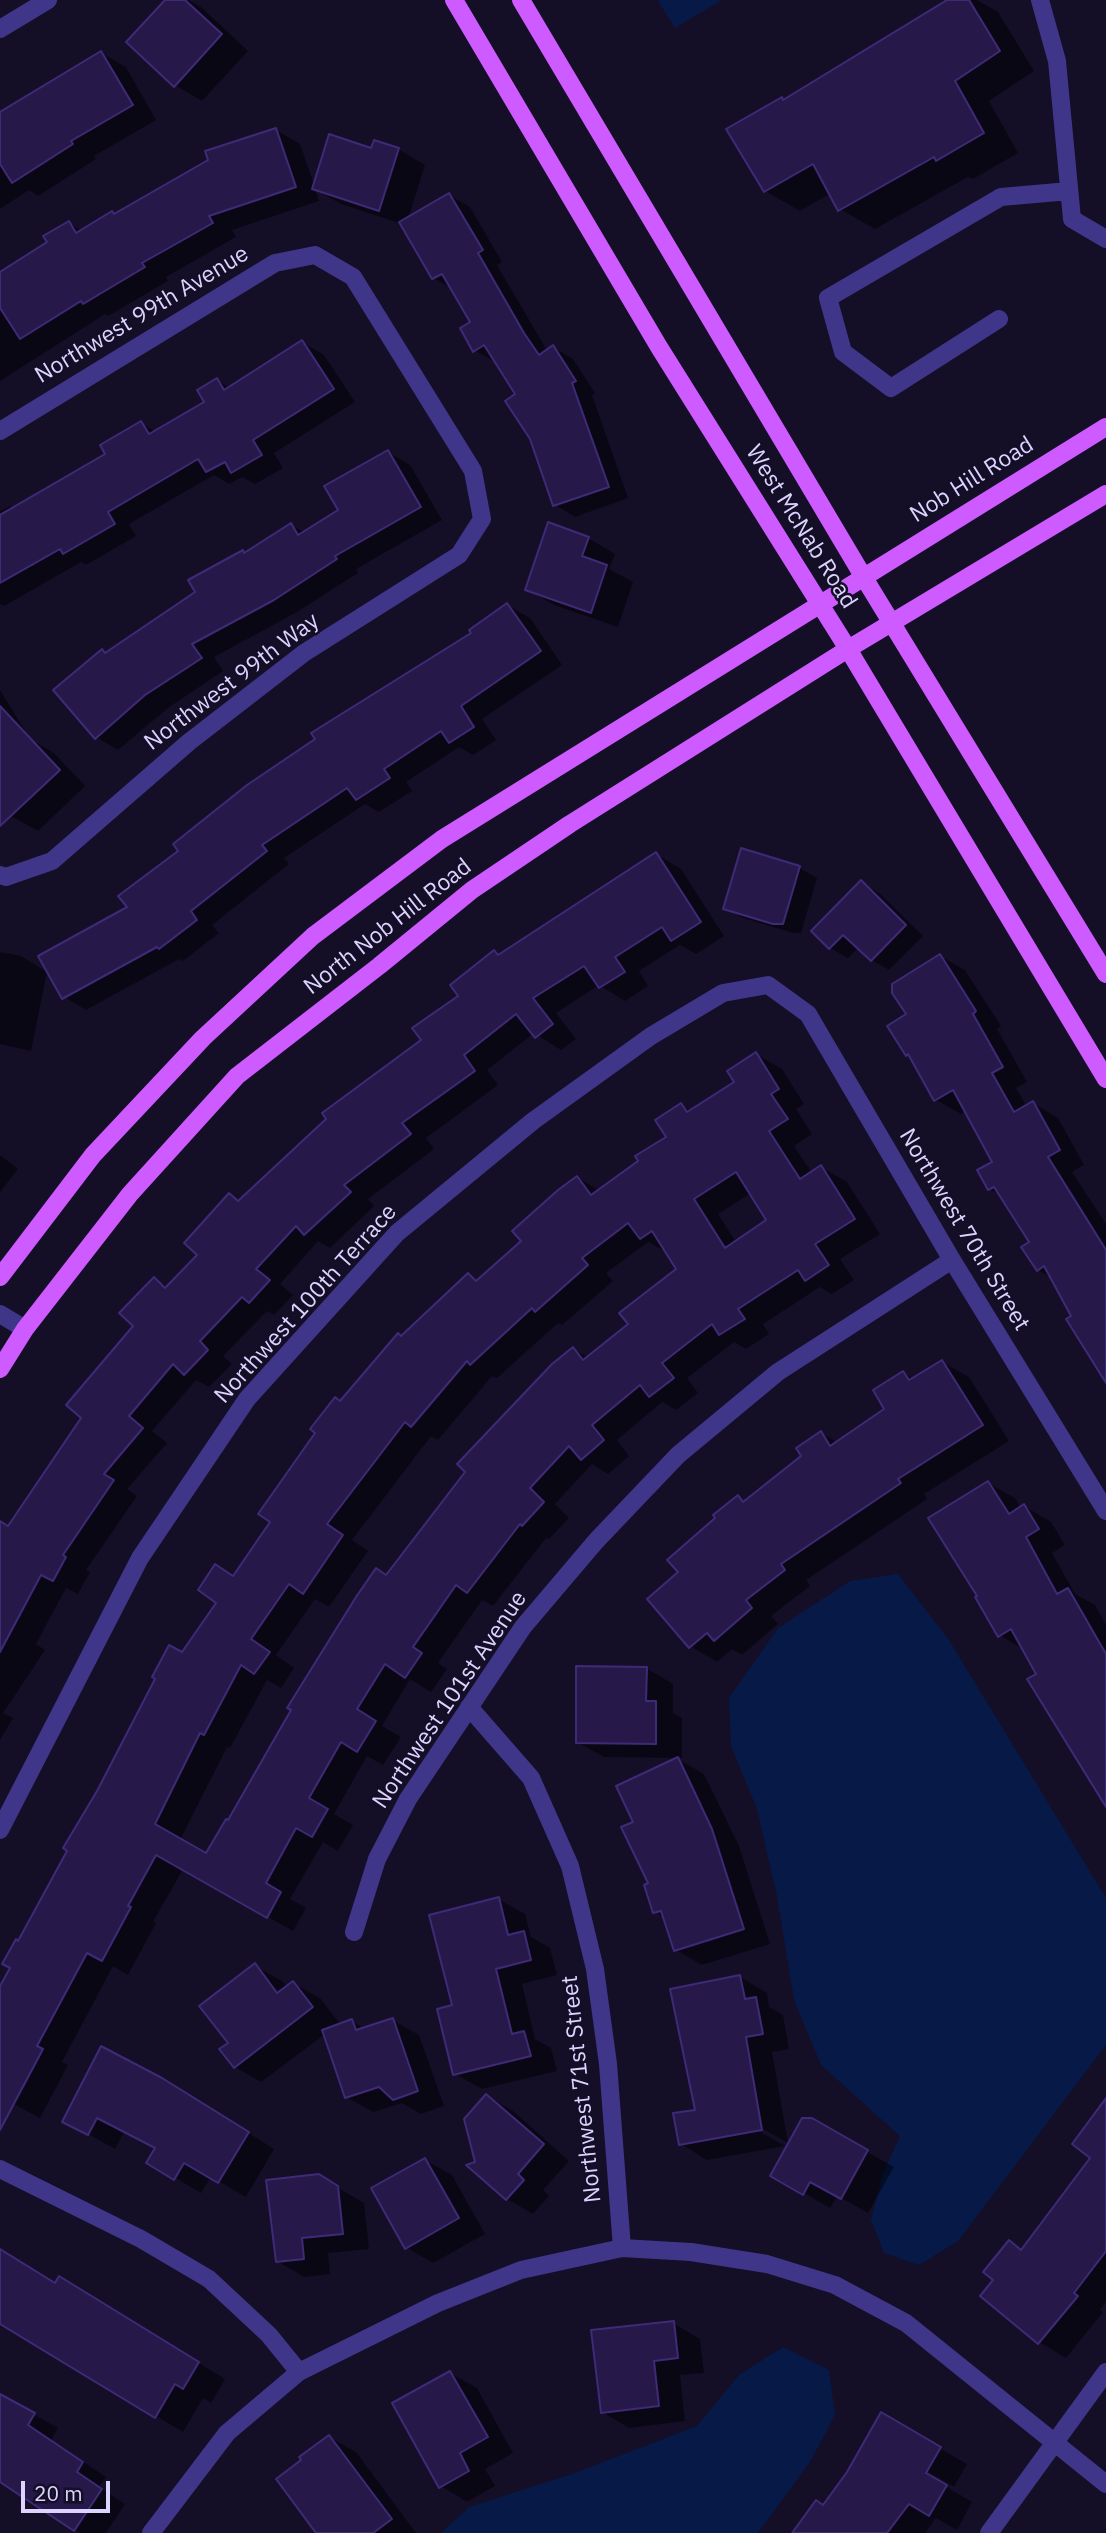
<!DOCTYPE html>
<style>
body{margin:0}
#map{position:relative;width:1106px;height:2533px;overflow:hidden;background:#140e27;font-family:"IBM Plex Sans",sans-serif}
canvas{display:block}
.scale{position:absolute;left:21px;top:2481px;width:89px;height:32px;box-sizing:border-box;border:4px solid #dcd4ff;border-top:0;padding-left:9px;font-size:21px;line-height:24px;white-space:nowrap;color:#dcd4ff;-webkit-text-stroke:5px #140e27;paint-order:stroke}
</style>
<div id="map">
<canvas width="1106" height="2533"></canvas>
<div class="scale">20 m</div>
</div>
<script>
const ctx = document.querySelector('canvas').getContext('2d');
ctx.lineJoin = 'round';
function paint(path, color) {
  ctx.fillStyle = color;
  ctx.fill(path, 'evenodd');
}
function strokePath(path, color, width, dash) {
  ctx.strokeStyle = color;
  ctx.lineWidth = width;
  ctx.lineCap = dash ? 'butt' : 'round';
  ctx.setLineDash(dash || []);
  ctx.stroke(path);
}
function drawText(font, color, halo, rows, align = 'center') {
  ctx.font = font + ' "IBM Plex Sans",sans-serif';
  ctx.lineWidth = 5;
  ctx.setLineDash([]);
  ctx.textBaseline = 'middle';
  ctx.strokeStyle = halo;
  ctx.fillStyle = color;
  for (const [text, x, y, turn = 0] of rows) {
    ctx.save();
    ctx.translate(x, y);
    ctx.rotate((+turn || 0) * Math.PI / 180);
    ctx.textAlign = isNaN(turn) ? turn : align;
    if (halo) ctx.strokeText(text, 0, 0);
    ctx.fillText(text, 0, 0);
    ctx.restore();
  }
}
const water = new Path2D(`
 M660,0H722L675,28L658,1Z
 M898,1574L949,1640L1106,1898V2045L958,2241L919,2265L884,2253L871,2220L883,2173L900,2136L821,2065L794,2000L777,1896L757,1809L731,1746L729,1698L778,1628L850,1581Z
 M783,2347L829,2370L835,2415L810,2462L758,2533H441L469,2507L572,2474L697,2426L739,2375Z`);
const shadow = new Path2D(`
 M167,0H189L201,7L248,51L202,101L175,85Z
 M951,0H977L998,12L1034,71L989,101L1018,153L973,179L968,177L875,229L840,209L831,193L800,211L765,191L782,99L785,101Z
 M101,53L126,67L156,120L94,156L96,159L38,196L29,190L0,209V113Z
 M276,130L300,144L315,187L372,150L398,149L425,165L408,219L449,195L470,207L502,262L497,265L545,347L547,351L553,347L573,359L595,393L592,395L628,498L575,517L555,505L518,395L496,361L495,362L474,350L472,323L452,289L434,278L402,224L341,204L315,189L319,201L232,230L236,237L166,277L168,281L108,316L105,314L0,381V274L49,243L69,223L82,231Z
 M302,342L324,355L355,402L274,453L283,468L255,484L242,477L229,484L214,475L129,524L136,536L86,565L81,562L4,606L0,604V511L10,506L14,509L107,455L141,423L156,432L206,402L217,380L230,388Z
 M388,452L410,465L442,520L356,569L358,573L297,612L214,657L223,671L168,708L118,750L96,737L102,651L107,654L197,593L243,552L246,554L291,525L305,533L340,511Z
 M588,538L615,554L609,569L633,582L618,627L554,605L527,589Z
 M507,605L530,618L562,665L482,719L496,740L473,755L459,747L406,782L412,791L379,812L365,804L284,858L289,864L212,925L219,933L183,961L179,959L86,1010L64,997L129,908Z
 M0,690L30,739L54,753L85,786L38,831L11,816L0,804Z
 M656,854L681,869L724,936L696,954L680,945L639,971L648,986L625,1001L599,985L556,1013L576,1039L561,1050L534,1033L487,1070L498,1085L426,1138L434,1149L368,1199L374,1206L330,1248L318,1241L280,1284L293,1295L274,1315L267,1311L223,1356L232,1364L209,1387L196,1380L152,1431L167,1443L127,1489L137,1496L86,1570L90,1572L78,1594L66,1588L36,1644L45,1650L3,1713L13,1718L0,1740V1523L8,1528L83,1417L136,1326L154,1279L168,1287L199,1255L229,1195L240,1201L424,1041L494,952L500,955Z
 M799,868L817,878L801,933H793L743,918L725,908Z
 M861,882L879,893L923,936L889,970L872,960L859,947L848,958L830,948Z
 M0,952L21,956L47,972L31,1051L0,1044Z
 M940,956L965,970L1001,1026L997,1029L1027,1082L1016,1088L1027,1107L1033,1103L1058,1118L1084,1165L1072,1172L1106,1224V1383L1052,1278L1038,1270L1032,1242L1003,1197L989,1189L994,1162L966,1111L961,1114L936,1100L912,1057L907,1054L908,1015Z
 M756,1054L782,1069L804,1104L796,1109L812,1134L794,1146L812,1173L821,1167L847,1182L880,1234L840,1259L854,1280L832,1294L820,1287L763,1324L769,1334L746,1349L734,1342L687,1378L698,1393L676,1410L662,1402L617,1440L629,1456L608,1474L592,1464L555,1504L569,1518L549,1539L546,1538L493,1606L482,1600L438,1663L447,1669L431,1692L410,1679L382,1726L401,1737L383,1765L367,1756L334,1814L353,1825L338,1851L323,1842L290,1899L306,1908L293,1931L183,1869L153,1922L156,1923L128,1975L113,1966L62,2062L68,2065L40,2118L0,2097V1989L12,1967L19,1943L182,1654L272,1521L341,1403L402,1337L468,1275L479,1281L523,1242L578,1178L600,1191L668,1138L681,1105L691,1111L737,1082ZM751,1193L769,1221L736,1242L718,1214ZM648,1242L668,1253L679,1270L630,1325L589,1358L573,1349L387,1576L207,1856L180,1840L227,1747L230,1748L267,1680L281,1688L294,1668L276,1655L315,1599L329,1607L368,1551L352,1540L431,1436L438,1440L492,1376L497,1378L558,1323L562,1325L613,1281L606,1273Z
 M0,1155L18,1169L0,1192Z
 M942,1362L969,1377L1009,1441L924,1494L927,1499L806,1580L810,1586L771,1616L778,1624L742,1655L732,1649L717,1662L690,1646L680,1573L738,1497L746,1502L804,1457L821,1433L838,1443L887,1409L903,1373L914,1379Z
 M988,1483L1015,1498L1021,1508L1024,1506L1051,1522L1065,1545L1052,1553L1075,1594L1095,1605L1106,1625V1804L1025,1650L999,1635Z
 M646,1668L673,1684V1713L682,1718V1758L604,1757L577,1742Z
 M678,1759L704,1774L739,1846L770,1944L702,1965L676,1950L665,1918L655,1912L651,1884L635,1822Z
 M498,1899L525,1914L531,1937L550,1948L557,1975L522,1984L535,2039L551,2048L557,2071L482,2089L455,2074V2007Z
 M255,1966L282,1981L287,1988L293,1983L320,1998L341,2025L352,2021L365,2029L392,2020L419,2035L444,2106L421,2114L402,2103L373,2112L346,2097L325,2034L261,2082L235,2067L230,2043Z
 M740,1977L767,1993L769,2007L783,2015L789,2049L772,2052L788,2143L756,2125L754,2128L785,2146L707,2160L681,2144L697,2111Z
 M189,2095L274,2149L246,2197L211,2177L201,2193L149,2162L157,2149L124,2132L115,2149L65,2121Z
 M487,2096L513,2111L569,2161L543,2190L549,2196L533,2214L507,2199L477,2163Z
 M1106,2119V2302L1100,2310L1103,2312L1066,2358L1039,2342L995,2280L1010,2242L1023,2250L1093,2158Z
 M811,2120L894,2167L868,2213L838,2196L830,2208L773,2175Z
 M425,2160L452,2175L485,2234L433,2263L406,2247Z
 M318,2176L364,2203L369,2249L328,2253L330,2274L304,2277L277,2261Z
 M0,2250L56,2284L87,2294L225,2379L211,2403L203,2398L183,2432L33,2342L31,2344L0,2326Z
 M673,2323L700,2339L704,2373L680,2375L685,2421L629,2428L602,2412Z
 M450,2373L477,2388L513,2453L485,2469L495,2486L467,2502L441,2486Z
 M0,2396L58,2428L51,2440L106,2477L99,2487L125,2504L106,2533H81L22,2495L0,2484Z
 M881,2415L967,2464L954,2487L920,2467L918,2470L972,2502L957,2530L936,2518L925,2533H794L824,2507L848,2473Z
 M329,2437L356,2452L416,2533H318Z`);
const building = new Path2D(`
 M165,0H185L222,34L174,87L126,42Z
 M947,0H969L1000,51L955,81L984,133L936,161L934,157L838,211L813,164L764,192L726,129L782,97L783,100Z
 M101,51L133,105L71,141L73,144L12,183L0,164V112Z
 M276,128L296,187L209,216L213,223L142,263L145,267L83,304L81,301L20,339L0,308V272L47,242L43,236L69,221L76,233L112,211L114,214L208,160L205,151Z
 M329,134L371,148L374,140L399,148L379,211L312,189Z
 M449,193L483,250L478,253L524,333L539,355L553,345L576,381L572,383L609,487L553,506L530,439L505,401L515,394L484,345L473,352L460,328L470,322L442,274L432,279L399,222Z
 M302,340L334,389L253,440L262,455L231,473L225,462L206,472L198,459L108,512L115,524L63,554L60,549L0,583V515L105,454L100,445L141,421L149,434L204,402L197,390L217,378L224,390Z
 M388,450L421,507L335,556L337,559L274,600L192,644L202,658L145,695L95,739L53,690L102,649L105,653L195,592L188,580L243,550L244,553L291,523L298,535L338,510L324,486Z
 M548,522L589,537L582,556L607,565L591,613L525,590Z
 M507,603L541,651L461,706L474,727L449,743L441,731L384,769L390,778L356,800L347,788L262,845L267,851L191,911L197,920L159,949L157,947L62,999L38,956L127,907L118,896L178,851L173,844L247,785L315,739L311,733L471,633L469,630Z
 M0,706L60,770L0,826Z
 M741,848L800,866L783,924H773L723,909Z
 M656,852L701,922L671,941L662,927L615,957L625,972L599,988L584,966L533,998L553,1024L535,1038L516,1014L464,1055L475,1071L402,1123L411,1134L344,1185L351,1192L304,1235L296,1226L256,1269L270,1280L249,1303L242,1297L200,1341L208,1350L184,1375L173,1364L129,1416L143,1428L104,1474L114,1480L63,1555L66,1557L53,1581L41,1575L0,1652V1521L8,1526L81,1418L66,1405L133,1326L119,1313L154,1277L165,1288L197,1255L184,1243L229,1193L238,1201L326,1119L322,1113L421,1040L412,1028L458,996L450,985L494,950L498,955Z
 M861,880L906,925L871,961L843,935L829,949L811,931Z
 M940,954L976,1011L973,1014L1003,1067L992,1073L1014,1112L1033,1101L1060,1150L1048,1157L1106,1250V1383L1066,1319L1071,1316L1044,1266L1037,1271L1021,1247L1029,1242L994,1187L988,1190L977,1170L992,1162L953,1090L934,1101L908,1054L906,1056L887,1026L906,1014L892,993V984Z
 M756,1052L779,1089L771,1094L788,1119L769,1131L800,1179L821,1165L855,1219L815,1244L829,1265L805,1281L798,1270L738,1309L745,1319L719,1335L712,1324L662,1363L674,1378L649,1397L640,1385L592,1425L604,1440L581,1460L569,1446L530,1488L544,1502L522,1526L520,1524L467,1593L456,1585L413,1647L422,1653L405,1678L385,1664L357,1709L376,1721L357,1752L341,1742L309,1798L328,1809L312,1837L296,1828L266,1883L281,1892L267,1918L156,1855L128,1906L131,1907L102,1961L87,1953L37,2046L43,2049L0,2130V1986L10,1968L2,1964L16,1939L18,1941L67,1851L63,1848L97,1791L155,1679L152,1677L169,1645L182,1652L216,1603L198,1590L215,1564L233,1576L270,1522L258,1514L315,1433L310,1429L335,1397L340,1401L398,1333L401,1336L468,1273L476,1281L521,1241L512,1231L558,1190L577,1176L591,1195L638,1161L635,1156L666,1137L655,1120L681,1103L687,1112L734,1082L727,1071ZM736,1172L766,1220L725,1248L694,1199ZM628,1223L640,1239L652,1231L676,1269L619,1313L628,1324L583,1360L573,1347L552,1364L457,1464L465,1472L386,1575L376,1568L356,1597L287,1708L291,1710L228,1820L226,1819L206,1853L155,1824L200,1733L204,1735L241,1665L254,1674L270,1652L251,1639L289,1584L303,1594L343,1535L327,1524L405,1422L411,1427L467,1361L470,1365L532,1308L535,1312L588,1265L582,1258Z
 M942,1360L983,1425L898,1479L901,1483L781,1564L785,1570L746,1600L752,1608L714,1641L707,1633L689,1648L647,1599L678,1572L667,1560L715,1518L713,1515L738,1495L743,1502L801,1456L796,1448L821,1431L830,1446L884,1409L873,1390L903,1371L909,1380Z
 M988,1481L1009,1514L1024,1504L1039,1529L1026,1537L1057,1594L1068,1588L1106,1654V1807L1027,1679L1036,1674L1011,1629L998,1637L975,1597L977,1596L928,1518Z
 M576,1666L647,1667L646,1701H656V1744L576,1743Z
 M678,1757L712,1829L744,1929L674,1951L661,1911L653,1913L644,1885L648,1883L621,1827L633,1822L616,1786Z
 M499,1897L508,1935L524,1931L531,1960L496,1969L512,2034L524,2031L531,2056L453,2075L437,2009L452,2005L429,1915Z
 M255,1963L277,1993L293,1981L313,2007L234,2068L219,2049L228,2043L199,2006Z
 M740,1975L745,1999L756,1997L763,2034L746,2037L762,2130L679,2145L673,2113L695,2110L670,1989Z
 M393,2018L418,2091L393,2100L379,2087L345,2098L322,2030L352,2019L356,2030Z
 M101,2046L162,2078L249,2132L218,2183L184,2163L174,2180L146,2163L155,2148L97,2118L88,2135L62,2122Z
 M486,2094L544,2144L518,2174L524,2180L506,2200L466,2165L475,2162L464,2119Z
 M1106,2098V2251L1074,2293L1078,2296L1038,2344L980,2296L993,2280L983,2272L1009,2240L1021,2250L1090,2158L1072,2144Z
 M802,2118H812L868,2150L841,2199L810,2182L803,2195L770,2176Z
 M425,2158L459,2218L405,2249L371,2188Z
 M319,2174L338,2186L343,2234L302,2238L304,2259L276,2262L266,2180Z
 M0,2249L55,2283L59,2276L199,2362L183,2389L175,2384L155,2418L0,2324Z
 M674,2321L678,2358L654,2361L659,2406L601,2413L591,2330Z
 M450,2371L488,2437L460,2453L469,2471L439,2488L392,2403Z
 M0,2394L35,2413L28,2425L83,2462L77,2472L102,2489L74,2531L0,2482Z
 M881,2412L941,2447L926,2473L947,2485L929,2516L909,2504L887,2533H792L816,2500L823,2505L847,2472Z
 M329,2435L392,2519L373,2533H316L276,2479L301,2460L299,2457Z`);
const minor = new Path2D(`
 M1040,0L1057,61L1072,219L1106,239
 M0,29L48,0
 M999,319L891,388L843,352L828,298L1001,197L1069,191
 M0,431L275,263L315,255L353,277L473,471L482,519L459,555L304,653L189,742L52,861L6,877L0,875
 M0,1314L25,1329
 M469,1707L531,1778L570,1866L595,1969L608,2064L622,2248
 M0,1830L140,1558L247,1399L397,1233L533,1121L651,1036L723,993L768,985L808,1014L952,1260L1106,1511
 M354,1932L377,1859L408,1799L523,1627L596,1541L678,1455L778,1372L952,1260
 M0,2169L141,2239L209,2279L269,2335L299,2372
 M151,2533L227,2433L299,2372L438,2303L521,2270L622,2248L691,2252L767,2264L835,2285L906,2323L1106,2484
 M989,2533L1106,2372`);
const major = new Path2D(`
 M454,0L659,347L848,649L1106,1079
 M521,0L863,576L1106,974
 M0,1277L93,1155L203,1038L313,936L442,839L1106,427
 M0,1369L25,1329L130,1194L237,1076L379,966L472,890L570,824L848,649L1106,494`);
const streetNames = [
 ["Northwest 99th Avenue",142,315,-31],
 ["Nob Hill Road",972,480,-32],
 ["West McNab Road",801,527,58],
 ["Northwest 99th Way",232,682,-37],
 ["North Nob Hill Road",388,927,-38],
 ["Northwest 70th Street",964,1230,59],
 ["Northwest 100th Terrace",306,1304,-48],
 ["Northwest 101st Avenue",450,1700,-56],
 ["Northwest 71st Street",582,2089,-96]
];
paint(water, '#071a47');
paint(shadow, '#0007');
paint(building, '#261949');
strokePath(building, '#3f2a77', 2);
strokePath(minor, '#403689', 18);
strokePath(major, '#ce5bff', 18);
drawText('23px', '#dcd4ff', '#140e27', streetNames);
</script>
